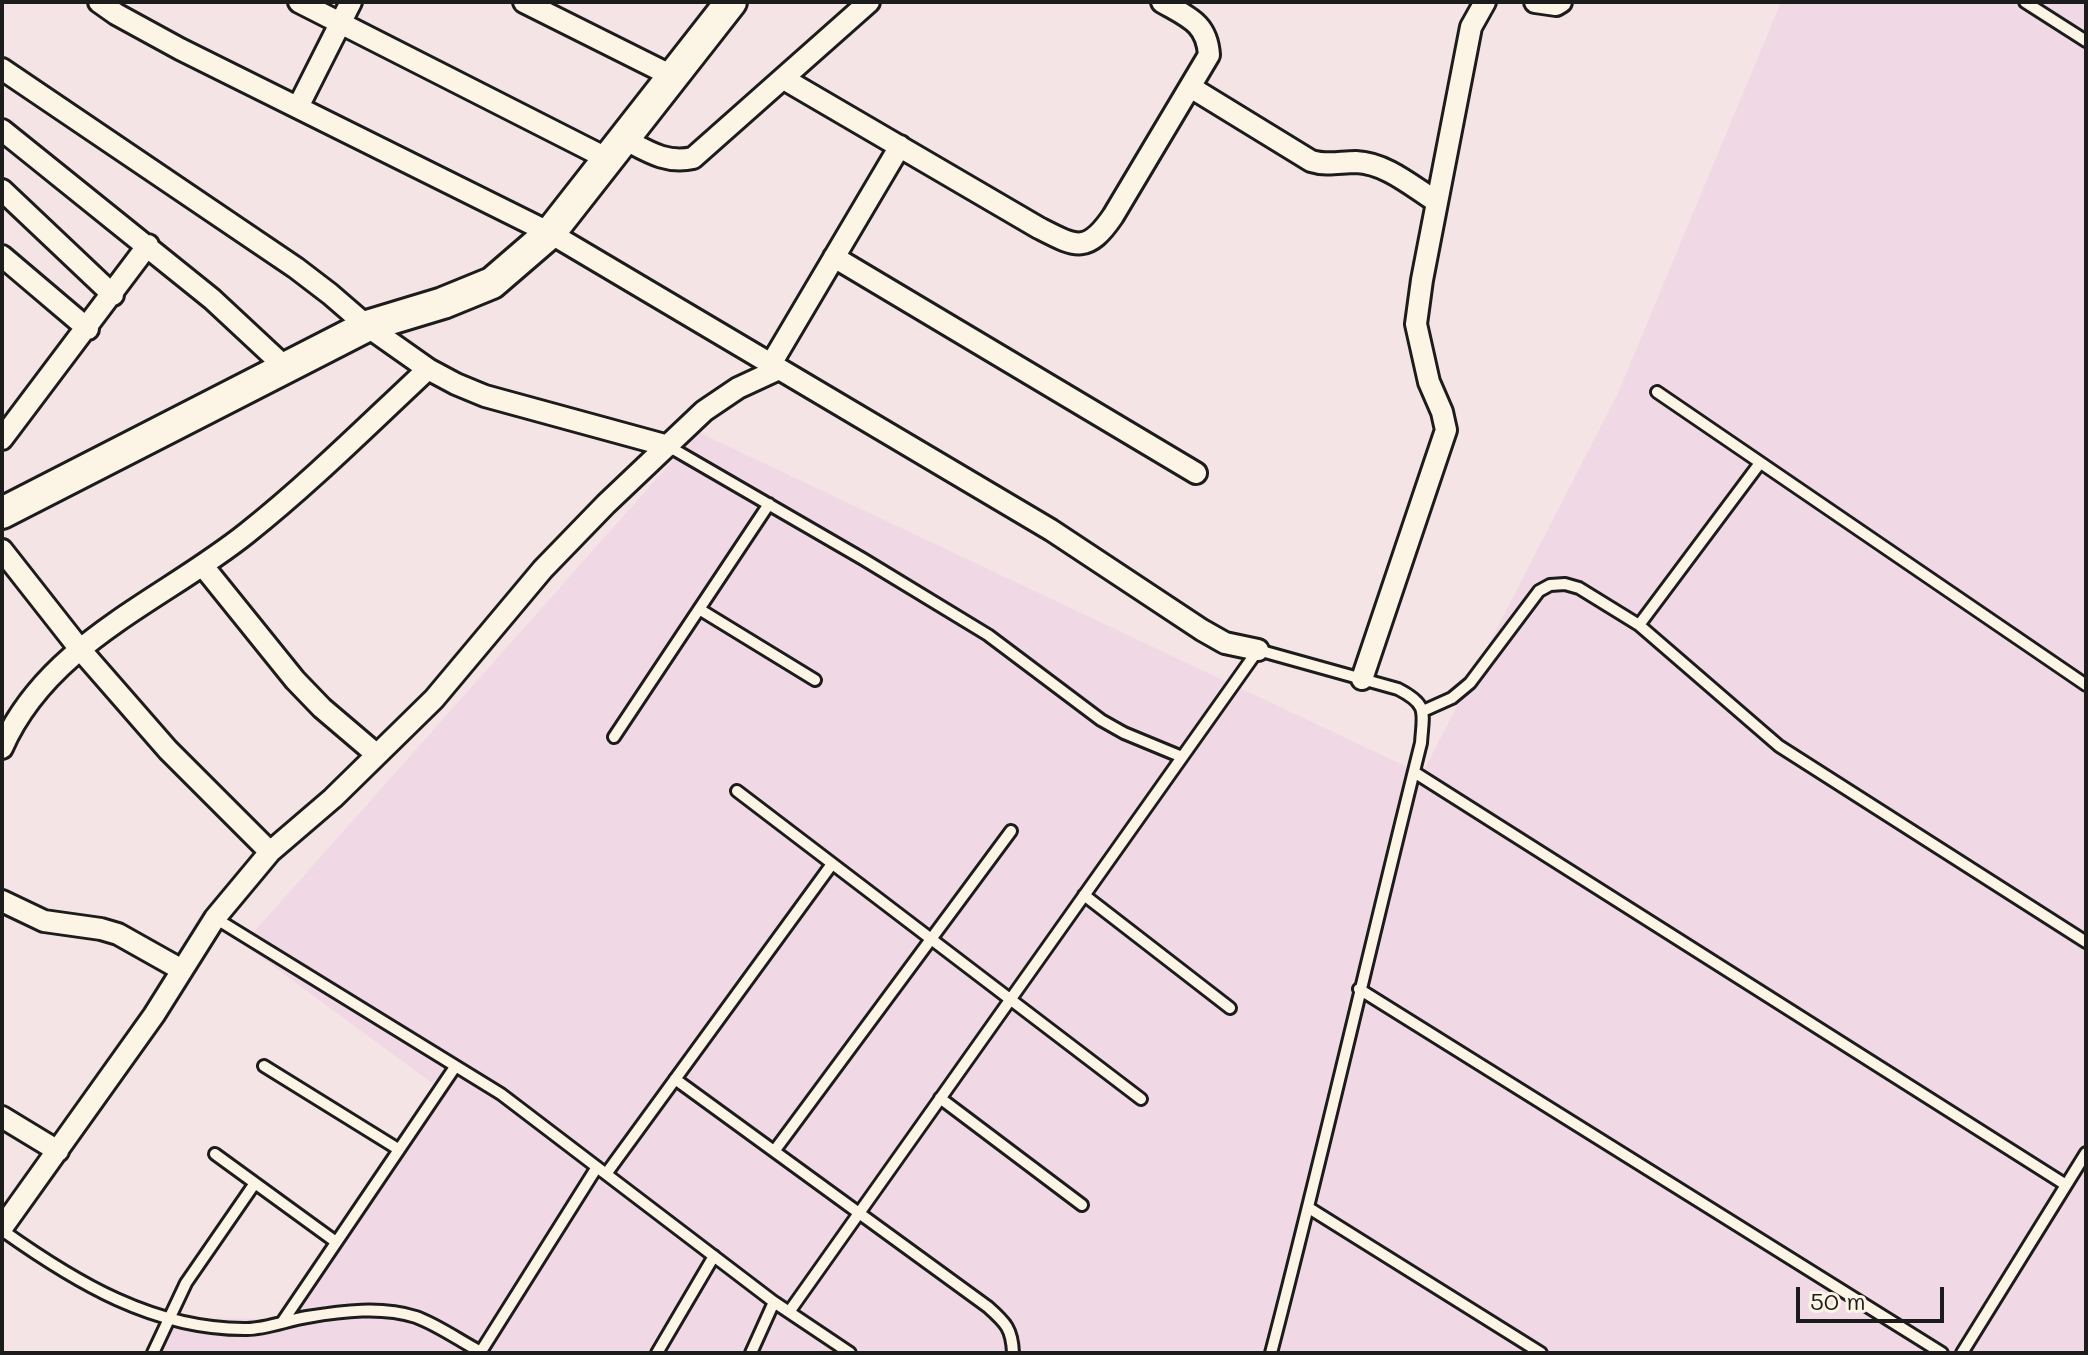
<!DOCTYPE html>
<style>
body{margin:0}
#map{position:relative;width:2088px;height:1355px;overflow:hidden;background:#f5e4e5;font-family:Mali,sans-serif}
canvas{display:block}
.frame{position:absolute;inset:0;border:4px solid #1c1c1c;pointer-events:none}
.scale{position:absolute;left:1796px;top:1287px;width:148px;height:36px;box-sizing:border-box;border:4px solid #1c1c1c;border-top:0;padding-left:10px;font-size:24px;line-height:28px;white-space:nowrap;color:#1c1c1c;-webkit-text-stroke:6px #fcf5e5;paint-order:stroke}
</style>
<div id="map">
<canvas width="2088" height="1355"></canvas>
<div class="frame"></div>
<div class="scale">50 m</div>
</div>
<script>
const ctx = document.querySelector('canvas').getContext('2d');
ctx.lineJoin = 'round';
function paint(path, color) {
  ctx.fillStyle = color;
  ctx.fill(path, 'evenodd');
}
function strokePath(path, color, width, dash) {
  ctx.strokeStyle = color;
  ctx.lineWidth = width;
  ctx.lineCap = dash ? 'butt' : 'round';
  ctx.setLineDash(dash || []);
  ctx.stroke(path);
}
const built = new Path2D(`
 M1781,2H2086V1353H153L167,1318L288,1319L444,1092L243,944L698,432L1422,774L1618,393Z`);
const lane = new Path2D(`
 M2025,2L2086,41
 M1657,392L2086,685
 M668,446L863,559L988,635L1101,720L1124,733L1182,757
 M699,609L815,680
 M1639,625L1760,463
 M1423,711L1452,698L1470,683L1539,591L1550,585L1565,584L1579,588L1639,625L1779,746L2086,942
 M614,737L769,504
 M1414,772L2066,1185
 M737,791L1141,1099
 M1084,895L1230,1008
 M215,918L501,1094L774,1302L850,1353
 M1359,989L1942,1353
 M264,1066L398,1149
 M675,1079L988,1307C1006,1323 1012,1329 1013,1353
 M940,1098L1082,1205
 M775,1150L1011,831
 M215,1154L336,1242
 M606,1174L832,864
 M1309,1208L1541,1353
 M2,1230C75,1282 154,1330 247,1329C266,1329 288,1320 307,1317C342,1311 382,1306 416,1317C438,1325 460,1341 481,1352
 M789,1312L1258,650L1398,689C1429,705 1423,712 1421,743C1370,946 1324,1150 1271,1353
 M283,1321L455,1067
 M153,1353L186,1283L255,1183
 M480,1353L597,1167
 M657,1353L714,1256
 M751,1353L774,1302
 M1962,1353L2086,1153`);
const street = new Path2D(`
 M99,2L116,14L180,49L550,233L1051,530L1202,630L1225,643L1258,650
 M299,2L608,159
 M524,2L672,76
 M1535,2L1556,5L1561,2
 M2,69L296,268L330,294L367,326L428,369L456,384L485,396L668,446
 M784,79L1039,228C1076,247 1087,254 1113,216L1209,55C1207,23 1188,17 1162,2
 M1192,88L1311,161C1327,166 1340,162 1356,162C1386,163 1413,187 1437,202
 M298,107L351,2
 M2,130L212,299L285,367
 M624,139C647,151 666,164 693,158L869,2
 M2,190L113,295
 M2,256L88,329
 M834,257L1196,473
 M771,364L900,146
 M2,439L148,245
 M2,550L79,648L168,750L270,852
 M203,566L295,680L322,708L376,754
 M1362,679L1446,430L1442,412L1429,382L1416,324L1422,280L1471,27L1485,2
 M2,748C48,643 162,601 247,533C310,483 369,424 428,369
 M2,901L44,921L101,929L118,934L182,970
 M2,1117L58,1151
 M2,1228L154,1015L215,918L270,852L333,798L434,699L543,569L606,504L704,411L738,388L779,369`);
const secondary = new Path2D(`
 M2,513L367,326L443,303L492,283L550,233L731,2`);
paint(built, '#f0d9e5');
strokePath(lane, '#1c1c1c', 16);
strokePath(street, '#1c1c1c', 26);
strokePath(secondary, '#1c1c1c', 36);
strokePath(lane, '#fcf5e5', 10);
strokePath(street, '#fcf5e5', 20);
strokePath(secondary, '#fcf5e5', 30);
</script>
